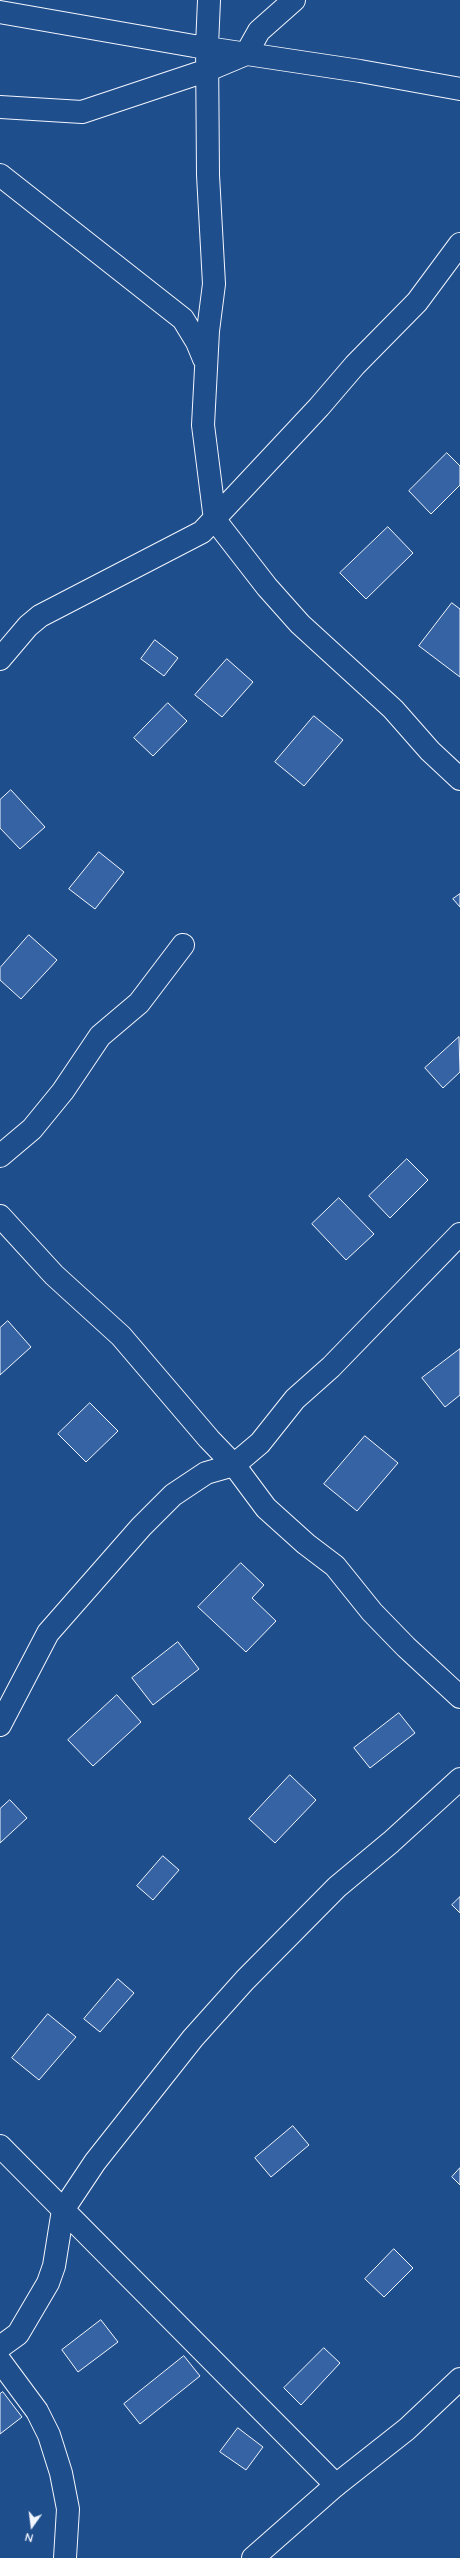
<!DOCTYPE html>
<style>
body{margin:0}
#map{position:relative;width:460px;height:2558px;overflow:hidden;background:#1f4e8c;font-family:Quicksand,sans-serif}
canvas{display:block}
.north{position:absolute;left:12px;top:2506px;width:40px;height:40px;-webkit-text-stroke:3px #1f4e8c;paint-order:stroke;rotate:194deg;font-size:11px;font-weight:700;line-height:16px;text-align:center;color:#f2f6ff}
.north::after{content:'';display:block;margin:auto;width:14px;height:18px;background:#f2f6ff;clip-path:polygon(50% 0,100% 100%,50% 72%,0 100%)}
</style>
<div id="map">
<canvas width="460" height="2558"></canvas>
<div class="north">N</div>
</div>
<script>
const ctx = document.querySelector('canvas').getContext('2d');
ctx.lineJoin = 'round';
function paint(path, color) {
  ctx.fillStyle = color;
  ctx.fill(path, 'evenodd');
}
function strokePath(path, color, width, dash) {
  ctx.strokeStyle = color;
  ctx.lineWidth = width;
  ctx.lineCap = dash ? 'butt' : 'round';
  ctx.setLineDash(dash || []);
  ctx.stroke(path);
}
const building = new Path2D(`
 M447,453L460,466V485L431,514L409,491Z
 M388,527L413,553L366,599L340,573Z
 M452,603L460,609V677L419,646Z
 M155,640L178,658L164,676L141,659Z
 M227,659L253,682L222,717L195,695Z
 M168,703L187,721L153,756L134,738Z
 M314,716L343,740L304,786L275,762Z
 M11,790L45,827L20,849L0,828V800Z
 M99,852L124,872L95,909L69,889Z
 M460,894V907L453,899Z
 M29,935L57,960L21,999L0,980V968Z
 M459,1037L460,1072L443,1088L425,1068Z
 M407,1159L428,1180L390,1218L369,1196Z
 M339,1198L374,1234L346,1260L312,1224Z
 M8,1321L31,1347L0,1375V1328Z
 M460,1349V1395L445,1407L422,1378Z
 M90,1403L118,1431L86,1462L58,1434Z
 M365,1436L398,1463L357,1511L324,1484Z
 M241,1563L264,1585L252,1598L276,1621L246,1652L198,1607Z
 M178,1642L199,1669L153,1705L132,1678Z
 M117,1695L141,1722L93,1766L68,1740Z
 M399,1713L415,1733L370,1768L354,1748Z
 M290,1775L316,1800L275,1843L249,1819Z
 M10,1800L27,1818L0,1843V1809Z
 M163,1856L179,1870L153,1900L137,1886Z
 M460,1897V1913L452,1905Z
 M118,1979L134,1993L100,2032L84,2019Z
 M48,2014L76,2037L39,2080L12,2058Z
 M293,2126L309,2145L271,2177L255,2158Z
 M460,2168V2185L452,2177Z
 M394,2249L413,2268L384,2297L365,2279Z
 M101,2320L118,2342L78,2372L62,2350Z
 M324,2348L340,2363L301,2405L284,2388Z
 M184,2356L200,2376L140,2424L124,2404Z
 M3,2392L22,2417L0,2434V2394Z
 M238,2428L263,2447L246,2470L220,2452Z`);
const minor = new Path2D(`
 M209,0L207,46L208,175L214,284L208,331L203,425L215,520L267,587L300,624L393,709L430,751L460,779
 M0,12L194,46L360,71L460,89
 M0,107L82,112L208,70L246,54L259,31L294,0
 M0,175L183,319L197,342L204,359
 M0,659L28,626L40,616L202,532L319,407L355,365L417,302L460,244
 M0,1156L32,1129L63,1091L100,1036L139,1003L183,945
 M0,1216L54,1275L121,1336L209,1439L234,1465L266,1508L306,1544L335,1566L372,1612L406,1647L460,1697
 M0,1725L48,1633L141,1527L173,1495L206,1473L234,1465L260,1443L295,1399L331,1367L460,1234
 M0,2146L336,2485
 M0,2347L18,2334L48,2283L54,2266L63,2210L95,2162L193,2038L245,1980L337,1887L391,1842L460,1779
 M0,2361L37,2411L49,2435L61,2473L68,2509L65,2558`);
const trunk = new Path2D(`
 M253,2558L336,2485L407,2429L460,2379`);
paint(building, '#3563a3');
strokePath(building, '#f2f6ff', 1);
strokePath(minor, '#f2f6ff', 24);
strokePath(trunk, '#f2f6ff', 24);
strokePath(minor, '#1f4e8c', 22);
strokePath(trunk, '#1f4e8c', 22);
</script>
